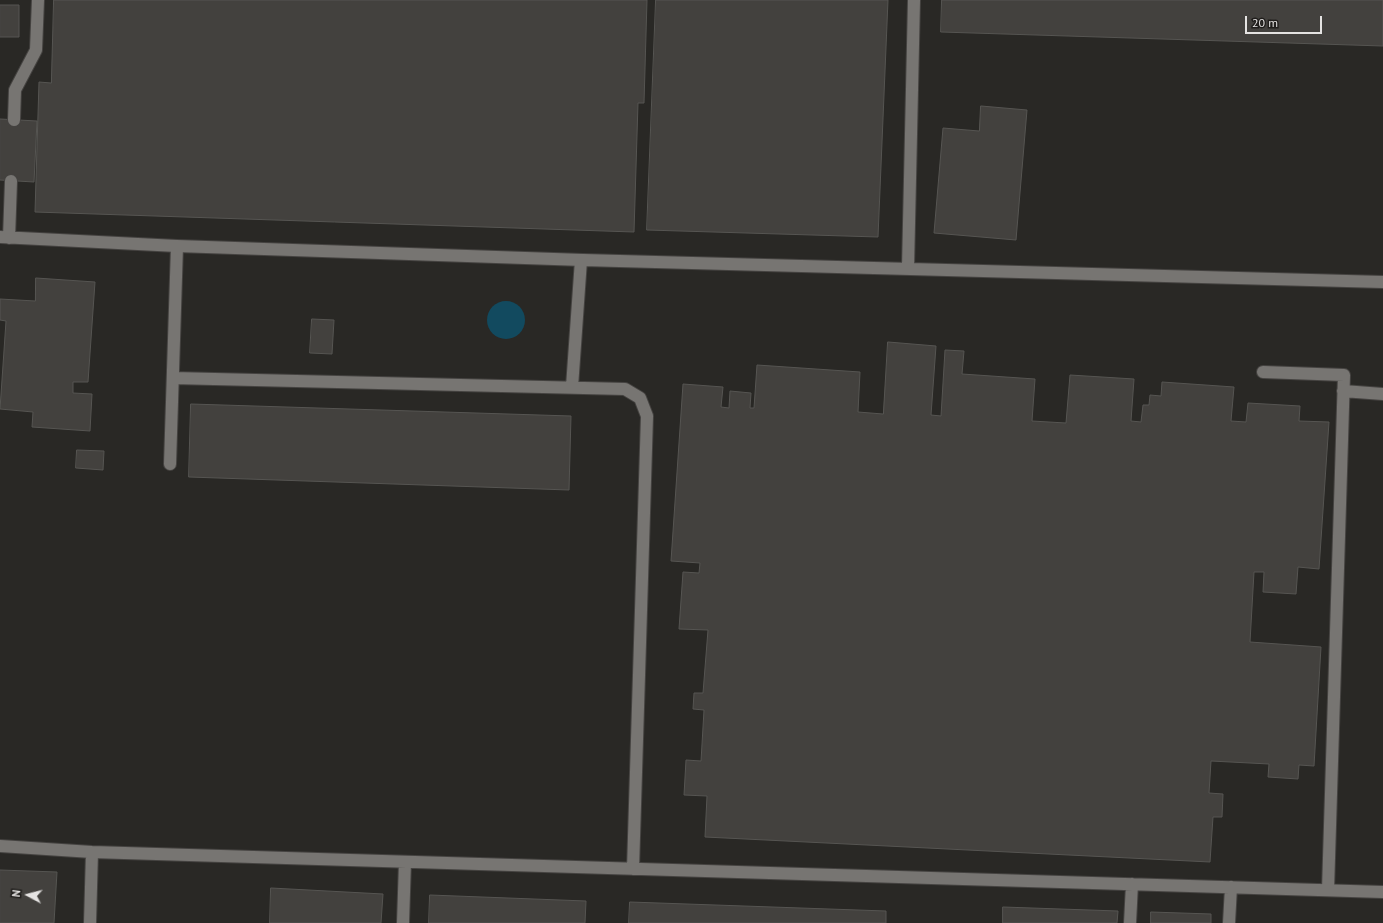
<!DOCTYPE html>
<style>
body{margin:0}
#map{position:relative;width:1383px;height:923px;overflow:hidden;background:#292825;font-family:"PT Sans",sans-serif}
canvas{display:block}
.north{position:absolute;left:8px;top:875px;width:40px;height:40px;-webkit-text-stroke:3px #201e1c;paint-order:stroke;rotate:277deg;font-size:11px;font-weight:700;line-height:16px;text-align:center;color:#e5e3e2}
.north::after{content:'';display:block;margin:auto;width:14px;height:18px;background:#e5e3e2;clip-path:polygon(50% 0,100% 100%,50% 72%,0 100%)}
.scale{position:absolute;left:1245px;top:16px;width:77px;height:18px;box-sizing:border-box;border:2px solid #e5e3e2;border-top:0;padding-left:5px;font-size:12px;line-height:14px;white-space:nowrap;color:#e5e3e2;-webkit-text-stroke:3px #201e1c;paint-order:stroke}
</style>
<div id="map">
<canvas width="1383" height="923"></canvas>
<div class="north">N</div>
<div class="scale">20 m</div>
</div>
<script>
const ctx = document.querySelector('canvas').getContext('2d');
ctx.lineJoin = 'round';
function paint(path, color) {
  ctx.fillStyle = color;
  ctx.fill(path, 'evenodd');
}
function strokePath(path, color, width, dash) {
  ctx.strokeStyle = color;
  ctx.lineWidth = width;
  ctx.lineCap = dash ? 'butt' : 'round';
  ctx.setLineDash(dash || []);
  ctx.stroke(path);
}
const water = new Path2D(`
 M487 320a19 19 0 1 1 38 0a19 19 0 1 1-38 0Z`);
const building = new Path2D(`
 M54,0H647L644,103H638L634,232L35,212L39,82L51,83Z
 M656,0H888L878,237L647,230Z
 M942,0H1383V46L941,32Z
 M0,5H19V37H0Z
 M981,106L1027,110L1016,240L934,233L943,128L979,131Z
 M0,119L37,121L34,182L0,180Z
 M36,278L95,282L88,382H73V393L92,394L90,431L32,427L33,412L0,409L6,321L0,320V299L35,301Z
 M312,319L334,320L332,354L310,353Z
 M888,342L936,346L931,415L941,416L945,350L964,351L962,374L1035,379L1032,421L1066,423L1070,375L1134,379L1131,421L1141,422L1143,405H1149L1150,395L1161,396L1162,382L1234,387L1231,421L1246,422L1248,403L1300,406L1299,421L1329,422L1319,569L1298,567L1296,594L1263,592L1264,572H1254L1250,642L1321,647L1314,766L1299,765L1298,779L1268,777L1269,764L1211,761L1209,793L1223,794L1222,817H1213L1210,862L705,837L707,796L684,795L686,760L701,761L704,710L693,709L694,693H703L708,630L679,629L683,572L699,573L700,563L671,561L683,384L723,387L721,407L729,408L730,391L751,393L750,408H754L757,365L860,372L858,412L883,414Z
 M191,404L571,416L569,490L189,477Z
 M77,450L104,451L103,470L76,468Z
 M0,870L57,872L54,923H0Z
 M271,888L383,894L381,923H270Z
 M430,895L586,901L585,923H429Z
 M630,902L886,911V923H629Z
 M1003,907L1118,911L1117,923H1003Z
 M1151,912L1211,914V923H1151Z`);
const service = new Path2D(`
 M14,120L15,90L36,50L38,0
 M0,237L177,246L583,260L1383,282
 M9,238L11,181
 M908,268L914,0
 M1263,372L1344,375L1328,890
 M173,378L625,389L640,398L647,416L633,869
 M572,387L581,260
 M1343,391L1383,394
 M170,464L177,246
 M0,846L92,852L1383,892
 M90,923L92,852
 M403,923L405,862
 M1130,923L1132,884
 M1229,923L1231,887`);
paint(water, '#124a5f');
paint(building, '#43413e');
strokePath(building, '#565552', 1);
strokePath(service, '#454341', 14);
strokePath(service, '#777572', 12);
</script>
